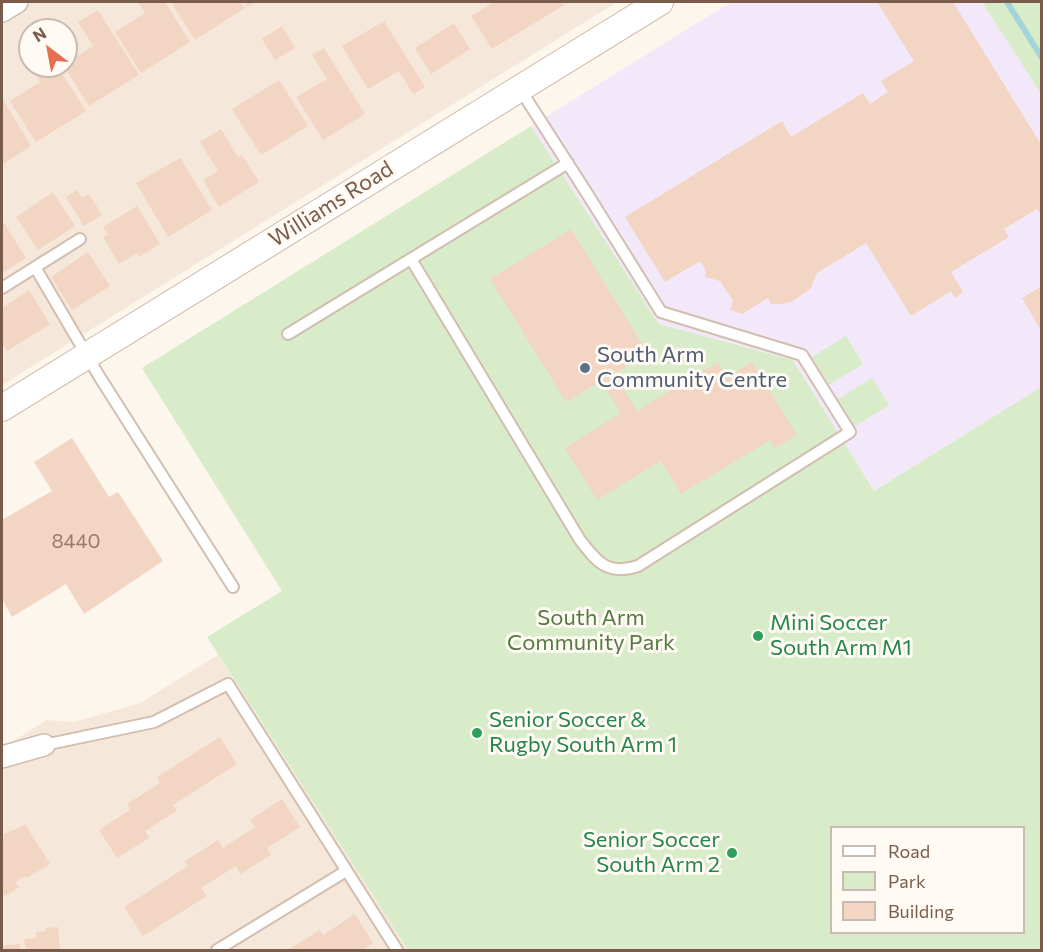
<!DOCTYPE html>
<style>
body{margin:0}
#map{position:relative;width:1043px;height:952px;overflow:hidden;background:#fdf6ec;font-family:Commissioner,sans-serif}
canvas{display:block}
.frame{position:absolute;inset:0;border:3px solid #7a5c4d;pointer-events:none}
.legend{position:absolute;left:830px;top:826px;width:195px;height:108px;box-sizing:border-box;background:#fffaf3;border:2px solid #cabbb1;margin:0;padding:8px 10px;list-style:none;font-size:18px;color:#7a5c4d}
.legend li{display:flex;align-items:center;gap:12px;height:30px}
.legend b{width:30px;border:2px solid #cabbb1}
.north{position:absolute;left:18px;top:18px;width:60px;height:60px;box-sizing:border-box;background:#fffaf3;border:2px solid #cabbb1;border-radius:50%;rotate:328deg;font-size:16px;font-weight:700;line-height:24px;text-align:center;color:#7a5c4d}
.north::after{content:'';display:block;margin:auto;width:21px;height:27px;background:#e76f51;clip-path:polygon(50% 0,100% 100%,50% 72%,0 100%)}
</style>
<div id="map">
<canvas width="1043" height="952"></canvas>
<div class="frame"></div>
<ul class="legend">
<li><b style="height:8px;background:#fff"></b>Road</li>
<li><b style="height:16px;background:#d8ecc9"></b>Park</li>
<li><b style="height:16px;background:#f3d5c3"></b>Building</li>
</ul>
<div class="north">N</div>
</div>
<script>
const ctx = document.querySelector('canvas').getContext('2d');
ctx.lineJoin = 'round';
function paint(path, color) {
  ctx.fillStyle = color;
  ctx.fill(path, 'evenodd');
}
function strokePath(path, color, width, dash) {
  ctx.strokeStyle = color;
  ctx.lineWidth = width;
  ctx.lineCap = dash ? 'butt' : 'round';
  ctx.setLineDash(dash || []);
  ctx.stroke(path);
}
function drawText(font, color, halo, rows, align = 'center') {
  ctx.font = font + ' Commissioner,sans-serif';
  ctx.lineWidth = 6;
  ctx.setLineDash([]);
  ctx.textBaseline = 'middle';
  ctx.strokeStyle = halo;
  ctx.fillStyle = color;
  for (const [text, x, y, turn = 0] of rows) {
    ctx.save();
    ctx.translate(x, y);
    ctx.rotate((+turn || 0) * Math.PI / 180);
    ctx.textAlign = isNaN(turn) ? turn : align;
    if (halo) ctx.strokeText(text, 0, 0);
    ctx.fillText(text, 0, 0);
    ctx.restore();
  }
}
const residential = new Path2D(`
 M2,2H617L2,385ZM30,30H66V66H30Z
 M218,655L408,950H2V748L47,720L74,722L140,703Z`);
const education = new Path2D(`
 M731,2H982L1041,94V387L874,491L793,360L659,324L531,126Z`);
const green = new Path2D(`
 M982,2H1041V94Z
 M531,126L659,324L793,360L874,491L1041,387V950H408L207,637L282,591L142,368ZM832,828H1024V932H832Z
 M846,336L863,364L829,385L812,357Z
 M872,378L889,405L855,426L838,399Z`);
const stream = new Path2D(`
 M1007,2L1042,58`);
const building = new Path2D(`
 M138,2H165L190,42L141,73L115,32L145,13Z
 M171,2H240L245,8L195,40Z
 M243,2H256L247,7Z
 M494,2H561L564,5L492,49L471,16Z
 M877,2H953L1042,146V217L1037,209L1004,229L1009,237L951,272L963,292L955,298L951,291L911,316L866,243L817,273L811,288L793,301L783,304H771L768,298L742,314L730,310L733,301L720,281L705,277L706,271L700,261L665,282L625,217L782,121L791,137L863,93L870,104L888,92L881,81L914,61Z
 M98,10L139,75L89,106L64,66H66V63L93,46L78,22Z
 M384,21L425,87L413,94L399,71L368,89L342,46Z
 M454,23L470,49L431,74L415,48Z
 M282,26L295,48L275,60L262,39Z
 M324,48L365,114L323,140L296,97L327,79L312,55Z
 M30,66H57L86,111L36,142L10,101L40,82Z
 M279,80L308,126L261,155L232,109Z
 M2,98L31,146L3,164L2,162Z
 M221,129L238,157L242,155L259,182L219,207L203,180L218,171L200,142Z
 M180,158L212,210L168,237L136,183Z
 M77,190L82,198L89,194L102,215L84,226L66,197Z
 M53,192L75,226L38,250L16,217Z
 M137,206L160,244L139,257L137,253L119,264L103,237L108,234L103,227Z
 M4,223L26,258L2,273V224Z
 M571,229L648,354L614,374L637,411L718,362L727,377L752,362L797,435L775,448L770,440L681,494L661,461L597,500L565,448L621,413L601,381L566,402L490,279Z
 M88,252L110,286L72,310L51,277Z
 M1042,286V332L1022,298Z
 M29,290L50,324L7,351L2,343V308Z
 M72,438L109,497L118,492L163,561L84,614L66,584L12,617L2,599V520L52,491L34,462Z
 M220,737L237,764L173,805L177,811L145,831L149,838L117,858L99,830L130,810L127,804L160,783L157,777Z
 M282,799L300,827L267,848L271,855L240,874L236,866L201,888L207,896L143,936L124,907L188,866L185,861L218,840L223,848L255,827L250,820Z
 M25,824L50,864L27,878L26,876L15,882L19,887L5,896L2,891V839L4,838L3,835L14,829L15,830Z
 M355,914L373,943L362,950H288L320,930L323,935Z
 M58,927L60,950H26L24,939L36,938V932L46,931L45,928Z
 M20,944V950H2V946Z`);
const service = new Path2D(`
 M411,259L580,540C597,562 608,576 638,566L850,432L802,355L661,312L588,195L520,89
 M35,267L99,376L233,587
 M2,288L80,239
 M288,334L568,163
 M44,745L154,722L228,684L397,950
 M217,950L346,871`);
const minor = new Path2D(`
 M2,11L17,2
 M2,757L44,745`);
const tertiary = new Path2D(`
 M2,408L660,2`);
const markers = [
 [585,368,6,"#5c6f8a"],
 [758,636,6,"#2e9e5b"],
 [477,733,6,"#2e9e5b"],
 [732,853,6,"#2e9e5b"]
];
const numberNames = [
 ["8440",76,541]
];
const streetNames = [
 ["Williams Road",331,204,-32]
];
const serviceNames = [
 ["South Arm",597,355],
 ["Community Centre",597,380]
];
const parkNames = [
 ["South Arm",591,618],
 ["Community Park",591,643]
];
const leisureNames = [
 ["Mini Soccer",770,623],
 ["South Arm M1",770,648],
 ["Senior Soccer &",489,720],
 ["Rugby South Arm 1",489,745],
 ["Senior Soccer",720,840,"right"],
 ["South Arm 2",720,865,"right"]
];
paint(residential, '#f5e8da');
paint(education, '#f3e8fa');
paint(green, '#d8ecc9');
strokePath(stream, '#a5d3da', 6);
paint(building, '#f3d5c3');
strokePath(service, '#d1beb0', 14);
strokePath(minor, '#d1beb0', 24);
strokePath(tertiary, '#d1beb0', 28);
strokePath(service, '#fff', 10);
strokePath(minor, '#fff', 21);
strokePath(tertiary, '#fff', 26);
for (const [x, y, r, color] of markers) {
  const dot = new Path2D();
  dot.arc(x, y, r, 0, 2 * Math.PI);
  ctx.fillStyle = color;
  ctx.fill(dot);
  strokePath(dot, '#fffaf3', 2);
}
drawText('20px', '#987a6a', null, numberNames);
drawText('22px', '#7a5c4d', '#fffaf3', streetNames);
drawText('22px', '#4e5e75', '#fffaf3', serviceNames, 'left');
drawText('22px', '#537a41', '#fffaf3', parkNames);
drawText('22px', '#27864d', '#fffaf3', leisureNames, 'left');
</script>
